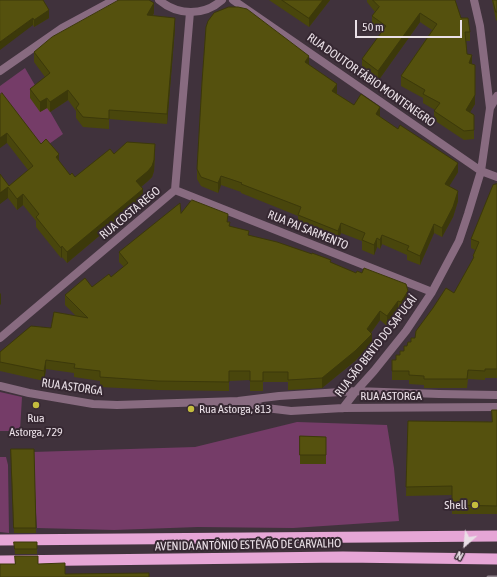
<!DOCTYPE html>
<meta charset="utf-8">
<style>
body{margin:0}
#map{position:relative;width:497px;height:577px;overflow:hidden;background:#40323c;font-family:"Asap Condensed",sans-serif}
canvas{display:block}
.north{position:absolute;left:445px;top:525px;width:40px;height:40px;-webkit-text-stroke:3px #362832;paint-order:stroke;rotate:207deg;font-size:11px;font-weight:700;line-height:16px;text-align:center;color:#eae0e7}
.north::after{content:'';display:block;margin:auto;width:14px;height:18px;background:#eae0e7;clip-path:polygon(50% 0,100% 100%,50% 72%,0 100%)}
.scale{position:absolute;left:355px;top:20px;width:107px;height:18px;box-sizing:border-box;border:2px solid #eae0e7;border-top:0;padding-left:5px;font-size:12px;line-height:14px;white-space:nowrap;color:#eae0e7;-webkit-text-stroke:3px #362832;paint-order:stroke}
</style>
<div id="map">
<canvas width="497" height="577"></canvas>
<div class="north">N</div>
<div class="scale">50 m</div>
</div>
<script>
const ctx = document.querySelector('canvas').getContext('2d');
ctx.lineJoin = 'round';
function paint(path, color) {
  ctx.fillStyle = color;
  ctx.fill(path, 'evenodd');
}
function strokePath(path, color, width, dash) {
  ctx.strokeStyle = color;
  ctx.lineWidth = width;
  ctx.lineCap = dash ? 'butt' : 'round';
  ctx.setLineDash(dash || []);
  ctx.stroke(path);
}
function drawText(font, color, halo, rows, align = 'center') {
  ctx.font = font + ' "Asap Condensed",sans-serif';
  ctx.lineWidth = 4;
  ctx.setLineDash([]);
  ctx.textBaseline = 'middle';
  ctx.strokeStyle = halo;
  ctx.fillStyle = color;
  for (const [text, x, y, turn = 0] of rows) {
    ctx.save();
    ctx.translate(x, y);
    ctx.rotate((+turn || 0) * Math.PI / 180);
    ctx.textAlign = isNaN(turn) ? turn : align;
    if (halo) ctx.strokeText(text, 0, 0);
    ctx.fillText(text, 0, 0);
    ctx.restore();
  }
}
const green = new Path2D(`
 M25,68L63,134L28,159L0,119V86Z
 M0,392L22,397L20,431H0Z
 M297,422L387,425L394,468L399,521L293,528L198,527L114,530L37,528L32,452L195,447Z
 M0,457H6L8,465L9,533L0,532Z`);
const minor = new Path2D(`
 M159,0C178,16 204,16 222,0
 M233,0L481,171L497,177
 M0,71L62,28L114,0
 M490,108L497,96
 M175,190L432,292
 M0,338L175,190L190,12
 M0,386L29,393L93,404L117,405L238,401L279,396L356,391L439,394L497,395
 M242,402L266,408L291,411L343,408L497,407
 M343,408L356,391L374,371L406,331L432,292L459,241L468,214L481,171L490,108L480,26L474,0`);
const trunk = new Path2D(`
 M0,540L497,536
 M0,561L343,557L497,559`);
const rail = new Path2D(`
 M488,577H497`);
const wall = new Path2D(`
 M0,0L49,18L34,27L33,25Z
 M269,0H330L309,27Z
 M367,0H455L461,18L470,32V41H466L467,54L472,64L475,89V104L470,112L474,115V139L464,140L434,120V111L435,110L423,103V98L401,86V76L432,30L420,22L378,81L362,69V59L382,32L372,25V16L375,12L367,2Z
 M492,0H497V20L496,21Z
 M154,13L153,16L175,28L167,124L109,119V129L83,127L76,118V111L68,100L50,112L47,108L40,112L30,98V89L45,77L34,62V52Z
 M309,65L337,93V94L354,105L380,117L458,172L449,186L458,201L453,217L442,237L434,233L420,265L407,260V255L382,244L380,249L377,247L374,255L362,250V241L341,233L338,240L298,224V216L241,193V192L221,185L218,193L201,186L197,179V169Z
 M0,95L41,144L59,161L70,175L75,177L114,154L155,155L154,171L152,177L148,181L141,187L143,199L67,263L62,257L61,258L36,227V221L23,205L17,210L8,198L0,174L9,186L28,170L7,143Z
 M497,184V378H485V380L468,379L467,388H424V385L409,384V380H392V360H396L454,293L473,259V256L475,250L471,248V239Z
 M181,213L228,222L230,226L249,236L331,262L408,301L401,311L398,310L387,326L380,320L371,333L372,343L355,361L322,388L288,390V382H263V391H250V380L229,381V391L158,390L100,387V381L74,377V373L46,369L44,381L0,371V352L76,316L65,305V295L92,287L111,277L124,267L119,262V252Z
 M497,410V514H452V495L406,496L408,421L492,422Z
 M300,436L326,437V464H300Z
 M11,449H34L36,533H14Z
 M14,542H37V554H15Z`);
const shadedWall = new Path2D(`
 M323,0H330L309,27V18Z
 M154,3V13L147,25V15Z
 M49,10V18L34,27V20Z
 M420,13V22L378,81V71Z
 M33,18V25L0,50V42Z
 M175,18V28L167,124V114Z
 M472,55V65L469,63Z
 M309,56V66L305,62Z
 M475,80V104L466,119V110Z
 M337,84V93L332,101V91Z
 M68,90V100L50,112V102Z
 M47,98V108L40,112V102Z
 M380,107V117L376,114Z
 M7,133V143L0,148V138Z
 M155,144L154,171L152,177L148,181L136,191V181Z
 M59,154V165L56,157Z
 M458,163V172L445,193V184Z
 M221,176V185L218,193V183Z
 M8,187V198L0,204V193Z
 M143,189V199L67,263V252Z
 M458,191V201L453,217L442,237V228Z
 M23,194V205L17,210V199Z
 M341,223V233L338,240V231Z
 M434,224V233L420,265V256Z
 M382,235V244L380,249V240Z
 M377,238V247L374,255V245Z
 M62,246V257L61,258V248Z
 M408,291V301L401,311V302Z
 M1,293V304L0,305V294Z
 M398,301V310L387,326V316Z
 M380,311V320L367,338V329Z
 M372,334V343L355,361L322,388V378Z
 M46,360V369L44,381V371Z`);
const building = new Path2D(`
 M0,0H43L49,10L34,20L33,18L0,42Z
 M119,0H149L154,3L147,15L175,18L167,114L109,110V119L83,117L76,108L79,104L68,90L50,102L47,98L40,102L30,89L50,73L34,52L52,37Z
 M282,0H323L309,18Z
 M373,0H455L461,18H468L470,32H465L467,54L472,55L469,63L475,65V95L466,110L474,115V130L464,131L434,111L440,103L423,94L425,90L401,76L437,24L420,13L378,71L362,59L386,26L372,16L379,7Z
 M493,0H497V12H496Z
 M229,7H238L247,9L309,56L305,62L337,84L332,91L354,105L361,94L380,107L376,114L398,129L400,125L458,163L445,184L458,191L453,207L442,228L434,224L420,256L407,250L409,246L382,235L380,240L377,238L374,245L362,240L365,233L341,223L338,231L298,215L301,207L241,184L242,183L221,176L218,183L201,177L197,169L202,82L206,27L208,21L214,13Z
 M2,93L41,144L46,139L59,154L56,157L70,175L72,173L75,177L110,149L114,154L127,142L155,144L154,160L152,166L148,171L136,181L143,189L67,252L62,246L61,248L36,217L39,214L23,194L17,199L8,187L0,193V174L9,186L33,166L7,133L0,138V95Z
 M497,184V369H485V371L468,370L467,379H424V376L409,375V371H392V360H396V355H400V351H404V346H407L408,342H411V338H415L416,331L433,308L446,288L454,293L474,257L473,256L479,242L471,239L493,185Z
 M192,200L228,214L227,222H230L229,226L249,231L248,235L277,242L312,254V253L331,260L330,262L356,273L357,271L362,273L364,268L406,284L408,291L401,302L398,301L387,316L380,311L367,329L372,334L355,351L322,378L288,380V372H263V381H250V371H229V382L158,381L100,377V371L74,368L75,364L46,360L44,371L0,362V352L31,326L51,328L54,312L88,318L65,295L85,278L92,287L109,274L111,277L128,263L119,252L180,203L181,213Z
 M492,410H497V506L452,505V486L406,487L408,421L492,422Z
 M300,436L326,437V455H300Z
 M11,449H34L36,528H14Z
 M14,542H37V549H15Z
 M15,556H38V564L65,563V574L149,573V577H0V564H15Z`);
const markers = [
 [36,405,4,"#c4bc3e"],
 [191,409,4,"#c4bc3e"],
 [475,505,4,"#c4bc3e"]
];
const streetNames = [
 ["RUA DOUTOR FÁBIO MONTENEGRO",371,80,35],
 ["RUA COSTA REGO",130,213,-40],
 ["RUA PAI SARMENTO",308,230,22],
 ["RUA SÃO BENTO DO SAPUCAÍ",376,346,-52],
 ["RUA ASTORGA",72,387,8],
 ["RUA ASTORGA",391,396],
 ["AVENIDA ANTÔNIO ESTÊVÃO DE CARVALHO",248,545,-1]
];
const poiNames = [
 ["Rua Astorga, 813",199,409],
 ["Rua",36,418,"center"],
 ["Astorga, 729",36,432,"center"],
 ["Shell",467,505,"right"]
];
paint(green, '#753c68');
strokePath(minor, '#886b80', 8);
strokePath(trunk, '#e6a6d6', 11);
strokePath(rail, '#8f838b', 3);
paint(wall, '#49460c');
paint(shadedWall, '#3c390a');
paint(building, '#55510e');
strokePath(building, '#3c390a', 1);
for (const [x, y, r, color] of markers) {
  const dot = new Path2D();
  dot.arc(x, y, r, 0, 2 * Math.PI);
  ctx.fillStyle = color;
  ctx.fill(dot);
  strokePath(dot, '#362832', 1.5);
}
drawText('12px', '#eae0e7', '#362832', streetNames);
drawText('12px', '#eae0e7', '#362832', poiNames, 'left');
</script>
